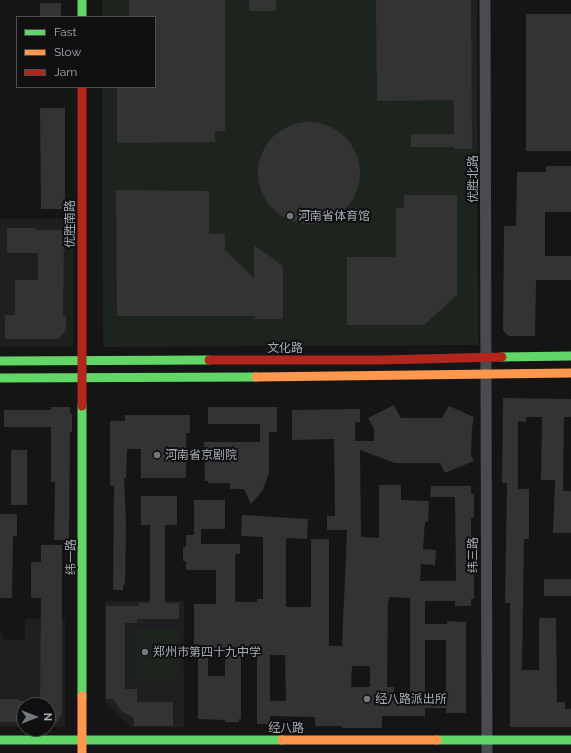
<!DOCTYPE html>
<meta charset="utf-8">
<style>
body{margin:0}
#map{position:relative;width:571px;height:753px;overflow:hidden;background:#151515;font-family:Raleway,sans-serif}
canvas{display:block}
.legend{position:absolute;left:16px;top:16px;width:140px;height:72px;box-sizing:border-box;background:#101011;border:1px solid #4c4f53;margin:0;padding:5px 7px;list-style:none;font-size:12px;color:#a6adb7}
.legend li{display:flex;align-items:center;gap:8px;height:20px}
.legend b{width:20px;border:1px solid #4c4f53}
.north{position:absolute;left:16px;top:697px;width:40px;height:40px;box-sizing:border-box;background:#101011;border:1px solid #4c4f53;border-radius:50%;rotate:90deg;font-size:11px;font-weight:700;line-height:16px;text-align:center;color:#a6adb7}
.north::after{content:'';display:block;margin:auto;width:14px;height:18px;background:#73787e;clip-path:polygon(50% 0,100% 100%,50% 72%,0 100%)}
</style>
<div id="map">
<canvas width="571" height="753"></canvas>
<ul class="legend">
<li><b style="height:5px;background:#63d668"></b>Fast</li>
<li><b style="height:5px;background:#ff974d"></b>Slow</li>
<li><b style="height:5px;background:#b3261e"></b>Jam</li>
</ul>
<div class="north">N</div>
</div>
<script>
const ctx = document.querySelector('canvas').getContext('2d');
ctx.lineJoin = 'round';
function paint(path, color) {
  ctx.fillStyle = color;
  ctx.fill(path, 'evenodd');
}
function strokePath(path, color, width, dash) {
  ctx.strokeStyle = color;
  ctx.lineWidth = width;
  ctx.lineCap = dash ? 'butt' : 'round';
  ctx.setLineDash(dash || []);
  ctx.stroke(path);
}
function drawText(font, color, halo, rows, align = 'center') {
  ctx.font = font + ' Raleway,"Noto Sans SC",sans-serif';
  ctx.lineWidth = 4;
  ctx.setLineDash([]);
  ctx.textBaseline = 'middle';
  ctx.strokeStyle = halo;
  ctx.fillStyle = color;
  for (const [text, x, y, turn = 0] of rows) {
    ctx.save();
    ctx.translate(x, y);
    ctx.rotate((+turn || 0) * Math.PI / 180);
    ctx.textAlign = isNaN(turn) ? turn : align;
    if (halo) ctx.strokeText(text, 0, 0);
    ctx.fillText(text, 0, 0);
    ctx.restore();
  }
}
const built = new Path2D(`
 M0,219H74L73,347H0Z
 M105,601H184V727H131L105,703Z
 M25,619H65V727H48V705H24V727H0V633H3L4,640H25Z`);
const green = new Path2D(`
 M102,0H477L478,345L103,347L102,87H155V17H102Z
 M134,628H179V678H134Z`);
const building = new Path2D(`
 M129,0H225V131H215V142L117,143V87H155V17H129Z
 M249,0H276V11H249Z
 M376,0H471L472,149H454V147H411V134H454V100L377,101Z
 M40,3H61V17H40Z
 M526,14H571V151H526Z
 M40,108H65V209H41Z
 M258 173a51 51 0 1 1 102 0a51 51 0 1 1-102 0Z
 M546,166H571V212H545V256H571V280H536L535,336H509L506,334L503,330L504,226H516L517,172H546Z
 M116,190L209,191V234H225V250L254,278V245L283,266V319H255V316H117Z
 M404,195H457V295L424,325H347V257H396V208H404Z
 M7,228H36V230H64L63,316H66V330L58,339H5V315H15V280H38V253H7Z
 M503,398L571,399V417H564L563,491H571V533H553L555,480H541L542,417H526V422L518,421V489H529V539H524L522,670H539V618H556L557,702H565V709H571V727H510V603H505L507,483H502Z
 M394,405L401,418H442L449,406L474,417L472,428L471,456L474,461L445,473L440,463H395L360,450L361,537L379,538V485H401V500L429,501L428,522H425L423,549L436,550L435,565L421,564L420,581H456L455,497H430L431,486H471V494H474V518H471V541H474V550H471V567H474V599H471V606H455V601H425V624H447V621L466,622V713H446V708H425V716H382V728H342V726H315V717L270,716V724H257V650H241V719H239V722H225V720L198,719V652H194V604H216V570H186V561H183V547H186V535H194V500H225V529H201V544H240V554H235V602H257V599H263V537L241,536L242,515L308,519L307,539L286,538V607H311V539H329V646H342L347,530H327V516H335L334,439L292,440V410L360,409V422H355V441H374V429L368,418ZM389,597L410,598V702H394V687H387L388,601H389ZM425,640H446V692H425ZM208,650H225V676H208ZM270,655H285L286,701H270ZM352,666H370V687H351Z
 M51,407H70V414H72V432H70L69,540H54L55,482H51V427H4V410H51Z
 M208,407H277V432H269V472L263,490L251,504L244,489H230V483H208V481H205L204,442H260V424H208Z
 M125,415H190V433H186V478H141V449H127L126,478H124L126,524L125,585H123V590H113L114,486H110V421H125Z
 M11,450H27V505H11Z
 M141,496H177V525H165V603H179V619H137V623H125V689H137V702H173V726H134V718L121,711L113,699H106V606H139V603H150V525H141Z
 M0,514H17V536H13L12,598H0Z
 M41,545H62V714L57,722L48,725V705H40L41,598H31V562H41Z
 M544,579H571V596H544Z
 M0,699H19V701H24V722H0Z`);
const street = new Path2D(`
 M485,0L487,753`);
const fast = new Path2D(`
 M82,0V17
 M502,357L571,356
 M0,361L209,360
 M0,378L256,377
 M82,406V696
 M0,740H282
 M437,740H571`);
const slow = new Path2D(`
 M256,377L571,373
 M82,696V753
 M282,740H437`);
const jam = new Path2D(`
 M82,87V406
 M209,360H380L502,357`);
const markers = [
 [290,216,4,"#73787e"],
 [157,455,4,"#73787e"],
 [145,652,4,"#73787e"],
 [367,699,4,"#73787e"]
];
const streetNames = [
 ["优胜北路",473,179,-90],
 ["优胜南路",70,224,-90],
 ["文化路",285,348],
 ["纬三路",473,555,-90],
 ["纬一路",71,557,-90],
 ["经八路",286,728]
];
const poiNames = [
 ["河南省体育馆",298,216],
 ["河南省京剧院",165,455],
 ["郑州市第四十九中学",153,652],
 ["经八路派出所",375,699]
];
paint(built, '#1f1f21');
paint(green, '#1d241e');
paint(building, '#333334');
strokePath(street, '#494b4e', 11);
strokePath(fast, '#63d668', 9);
strokePath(slow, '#ff974d', 9);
strokePath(jam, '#b3261e', 9);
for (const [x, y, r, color] of markers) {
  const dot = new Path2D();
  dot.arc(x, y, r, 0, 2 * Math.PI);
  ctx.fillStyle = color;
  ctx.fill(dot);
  strokePath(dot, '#101011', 1.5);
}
drawText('12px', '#a6adb7', '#101011', streetNames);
drawText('12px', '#a6adb7', '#101011', poiNames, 'left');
</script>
